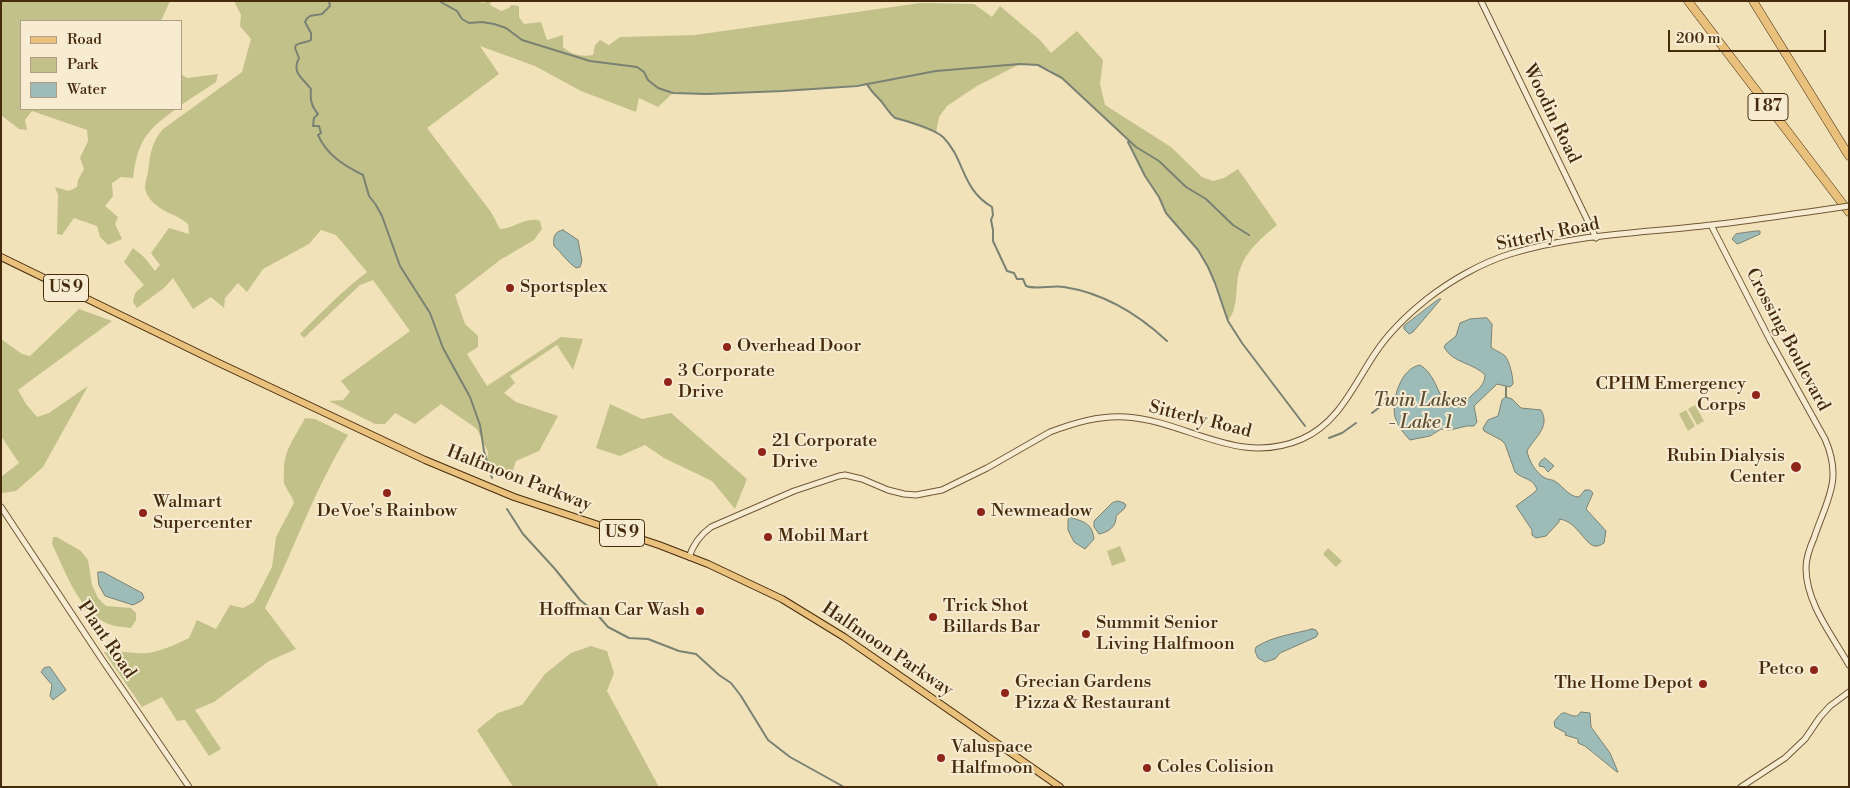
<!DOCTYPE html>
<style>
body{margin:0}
#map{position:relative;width:1850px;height:788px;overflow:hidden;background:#f2e2ba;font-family:"Libre Bodoni",serif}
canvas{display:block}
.frame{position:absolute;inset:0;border:2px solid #462a0c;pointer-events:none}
.legend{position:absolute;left:20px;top:20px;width:162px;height:90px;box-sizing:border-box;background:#f7ecd2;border:1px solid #b09e83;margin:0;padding:6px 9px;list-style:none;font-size:15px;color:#462a0c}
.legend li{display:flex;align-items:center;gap:10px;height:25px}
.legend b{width:25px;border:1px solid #b09e83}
.scale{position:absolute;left:1668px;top:30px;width:158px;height:22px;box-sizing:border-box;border:2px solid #462a0c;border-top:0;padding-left:6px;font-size:15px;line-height:18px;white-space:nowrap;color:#462a0c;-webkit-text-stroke:4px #f7ecd2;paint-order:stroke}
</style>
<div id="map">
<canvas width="1850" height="788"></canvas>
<div class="frame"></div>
<ul class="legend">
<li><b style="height:6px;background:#e9c17d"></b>Road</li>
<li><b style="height:14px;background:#c2c18a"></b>Park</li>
<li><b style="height:14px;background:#9dbcb8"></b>Water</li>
</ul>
<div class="scale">200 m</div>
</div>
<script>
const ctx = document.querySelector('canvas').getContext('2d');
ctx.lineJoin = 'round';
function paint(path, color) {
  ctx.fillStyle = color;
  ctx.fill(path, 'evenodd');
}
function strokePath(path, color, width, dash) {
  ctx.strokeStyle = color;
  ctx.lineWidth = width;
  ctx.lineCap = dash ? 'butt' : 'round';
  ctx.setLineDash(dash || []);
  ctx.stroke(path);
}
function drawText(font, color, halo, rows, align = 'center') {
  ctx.font = font + ' "Libre Bodoni",serif';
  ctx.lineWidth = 4;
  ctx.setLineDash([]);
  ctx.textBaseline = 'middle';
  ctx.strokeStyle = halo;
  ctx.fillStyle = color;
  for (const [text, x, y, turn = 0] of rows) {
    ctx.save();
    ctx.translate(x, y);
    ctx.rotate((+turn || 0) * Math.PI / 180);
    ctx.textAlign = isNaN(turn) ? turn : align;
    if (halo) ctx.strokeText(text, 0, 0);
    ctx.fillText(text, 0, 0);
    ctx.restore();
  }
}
const green = new Path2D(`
 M1,1H170L161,21H21V109H176C146,131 138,140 133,178L121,177L112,183L113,196L105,206L118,217L115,224L122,239L108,245L100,237L97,226L74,218L62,235L57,234L58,195L55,187L69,191L77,187L78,180L84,169L80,158L88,141L87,130L32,111L25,120L27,130L19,129L1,115Z
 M234,1H479L482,3L491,1L490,5L501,11L509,8L511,5L519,6V17L524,24L541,22L547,40L563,35V47C572,55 582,57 593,55L595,45L600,40L609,45L620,37L695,35L920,3L974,4L992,17L1000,6L1040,40L1051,53L1077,31L1103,60L1100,84L1105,105L1171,147L1202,177L1213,181L1224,178L1238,169L1277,225C1262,238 1247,249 1240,269C1234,287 1240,305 1228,321L1215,283L1208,267L1198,250L1166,213L1159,197L1145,176L1127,139L1062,78L1049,69L1038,65L1020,64L977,86L947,106L939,117L936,133L895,118L889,113L881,101L873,94L866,84L783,91L707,94L673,93L658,107L639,98L636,112L581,91L535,66L480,46L499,74L427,128L491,212L500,229C514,229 526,216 540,221L542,229L534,240L500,260L455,295L465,324L478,336V347L467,354L487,386L561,337L583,339L573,370L557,345L510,376L515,383L504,393L516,402L558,416L539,451L516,461L511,476L487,467L488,452L477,429L441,404L415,424L395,413L385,424H375L329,401L343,400L350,392L341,381L410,331L373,280L360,285L304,338L300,334C322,312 343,290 367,272L336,235L321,230L309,244L263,269L247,292L238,283L225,298L224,308L211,297L193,309L173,278L164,288L137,308L133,302L135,293L144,285L124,262L133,248L144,257L155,271L160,265L151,253L169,228L189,234L188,224C178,215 164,213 155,204C150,200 146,194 145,188C145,183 147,177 148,172C150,156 151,142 163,129L242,72L251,39L240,26L241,15Z
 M181,74L187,78L218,74L216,82L181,105Z
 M79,309L112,321L18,390L26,404L37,417L49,413L88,386L43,467L16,491L2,493L1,477L19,463L1,436V339L22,354L30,356Z
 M610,404L642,419L671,413L747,479L735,509L712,481L664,458L645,445L620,456L596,448Z
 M1695,405L1704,421L1697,425L1688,409Z
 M1686,410L1695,426L1688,431L1679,414Z
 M305,418L315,419L348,435C314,490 294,550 265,608L296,649L269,661L214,702L195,710L221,749L209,756L185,720L177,721L162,697L142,707L104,652C117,651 123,652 136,653C155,655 172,646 189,638L197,620L216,629L230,605L243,608L254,602L272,567L276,537L294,503C292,496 288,492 285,485C283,482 284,477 284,473C283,450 295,438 305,418Z
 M53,537H57L81,551L88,560L92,585L98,598L106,606L131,608L136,613V620L131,628C126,627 120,627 115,626C80,618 66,572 52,544Z
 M1120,546L1126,561L1112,566L1107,551Z
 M1328,548L1342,561L1336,567L1323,554Z
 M591,646L607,651L614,673L607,691L659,787H513L477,730L498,713L522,705L545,674L571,653Z`);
const water = new Path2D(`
 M563,230L578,240L582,261L580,267L576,268C567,262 562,253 554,246C553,237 554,232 563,230Z
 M1756,231H1760V234L1740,243L1737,244L1732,239L1736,234Z
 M1439,299H1441L1413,332L1409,334L1404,329V326Z
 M1487,318L1492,324L1491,347C1495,351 1501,352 1505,356C1510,362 1513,377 1513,384L1510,387L1497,384L1474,406L1477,422L1474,426H1467L1450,430L1441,429L1430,436L1410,440C1403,433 1398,426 1395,417C1391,400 1401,368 1420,365C1434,373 1438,393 1446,405L1466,403C1471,392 1485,389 1485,375C1474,363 1452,363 1444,347L1446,344L1456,336L1460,323L1470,319Z
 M1506,397L1512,399L1521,408L1541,410C1551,427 1534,438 1527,451C1529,461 1536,473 1545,478C1548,480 1553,479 1556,482C1564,487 1569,497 1579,497L1585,490H1590L1593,493L1586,509L1606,531L1604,543C1602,544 1600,546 1597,546C1586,548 1578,521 1559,519V522L1546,536L1536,538L1532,535V530L1516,506L1535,492L1537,489C1532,477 1523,480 1515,472L1505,444L1501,440L1484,431L1483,428L1488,420L1498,416L1502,400Z
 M1545,458L1554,466L1548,472L1544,467L1539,466L1540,462Z
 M1118,501L1124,503L1126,505L1124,509L1116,516C1117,526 1109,532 1099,534L1094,527V521L1112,503Z
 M1070,517C1083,522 1092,522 1094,539L1085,549L1074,542L1068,530V520Z
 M98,572H103L142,593L144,598L141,601L133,605L105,596L99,585Z
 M1312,629L1316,630L1318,634L1316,637L1280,653L1275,659L1265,662L1258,658L1255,651L1256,647C1273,636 1294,634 1312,629Z
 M50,667L66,690L53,700L50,696L52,685L41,672L44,668Z
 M1581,712L1590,713L1591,727L1610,753L1618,772H1617L1585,746L1578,743V739L1565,735L1566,733L1555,727L1554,722C1566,705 1565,717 1577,716Z`);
const stream = new Path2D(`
 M329,1L330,6L322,14C314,16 309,13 305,22L311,33V40C306,43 301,42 296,45L295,48L299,58C291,73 303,78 311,89C310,99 311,106 318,114L314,118L313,126H319L321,133L318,135C327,155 343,165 363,175L369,196L376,205L382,216L400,266L430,313L443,348L470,397L480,425L484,451L492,478
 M439,1L457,11L462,19L469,23L482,22L494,24L506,28L522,40L590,61L637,67L644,72L648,80L658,88L673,93L707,94L783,91L857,86L936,71L1020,64L1038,65L1062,78L1136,147L1159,161L1186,187L1206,199L1233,225L1249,235
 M867,84C871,92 876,95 881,101C886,107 889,113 895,118C908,121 934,129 943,137C965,159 961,189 992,207L993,215L991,220L993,230V241L1007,271L1014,273L1017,279H1023L1026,286C1037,290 1052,285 1064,287C1103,293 1139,315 1167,341
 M1128,142L1145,176L1159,197L1166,213L1198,250L1208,267L1215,283L1228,321L1242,343L1305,426
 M1506,397V387
 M1372,413L1385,403L1395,404
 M1329,438L1342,433L1356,423
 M507,509L523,534L555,569L580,600L595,612L608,627L629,638L648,639L679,651L696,654L719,675L731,683L741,696L768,740L790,757L844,787`);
const minor = new Path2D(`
 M1481,1L1596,238
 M1711,225L1770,340L1825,439C1843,480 1827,499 1814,538C1810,547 1806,557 1806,568C1806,603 1832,635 1849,665
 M1,507L103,661L189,787
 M689,557C693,545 700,535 711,527L794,491L839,476L845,475L862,479L888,490L904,494L916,495L942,490L987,468L1050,432C1074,423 1100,415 1126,417C1188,421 1238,467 1302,439C1340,422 1354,384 1376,352C1390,331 1407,315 1427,299C1450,281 1481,263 1510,254C1574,234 1644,233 1711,225C1748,221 1785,215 1822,210
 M1741,787L1785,758L1805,739L1820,717L1830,706L1849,692`);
const major = new Path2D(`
 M1,257L219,363L425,460L514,497L659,545L708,564L782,599L844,637L1060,787`);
const highway = new Path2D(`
 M1688,1L1849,212
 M1753,1L1849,156`);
const minorBridge = new Path2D(`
 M1822,210L1849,206`);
const markers = [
 [510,288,5,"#8f2418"],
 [727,347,5,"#8f2418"],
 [668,382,5,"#8f2418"],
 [1756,395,5,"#8f2418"],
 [762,452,5,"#8f2418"],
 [1796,467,6,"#8f2418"],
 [387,493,5,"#8f2418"],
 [981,512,5,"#8f2418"],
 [143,513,5,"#8f2418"],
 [768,537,5,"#8f2418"],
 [700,611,5,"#8f2418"],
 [933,617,5,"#8f2418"],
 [1086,634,5,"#8f2418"],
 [1814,670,5,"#8f2418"],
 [1703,684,5,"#8f2418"],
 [1005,693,5,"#8f2418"],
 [941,758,5,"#8f2418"],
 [1147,768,5,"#8f2418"]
];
const shields = [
 [1768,107,40],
 [66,288,45],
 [622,533,45]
];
const shieldNames = [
 ["I 87",1768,107],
 ["US 9",66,288],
 ["US 9",622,533]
];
const streetNames = [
 ["Woodin Road",1551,114,64],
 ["Sitterly Road",1548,235,-12],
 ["Crossing Boulevard",1787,340,62],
 ["Sitterly Road",1200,420,14],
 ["Halfmoon Parkway",519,479,21],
 ["Plant Road",106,640,56],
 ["Halfmoon Parkway",887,650,34]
];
const poiNames = [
 ["Sportsplex",520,288],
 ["Overhead Door",737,347],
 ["3 Corporate",678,372],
 ["Drive",678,393],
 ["CPHM Emergency",1746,385,"right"],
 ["Corps",1746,406,"right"],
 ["21 Corporate",772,442],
 ["Drive",772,463],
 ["Rubin Dialysis",1785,457,"right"],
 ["Center",1785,478,"right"],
 ["Walmart",153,503],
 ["Supercenter",153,524],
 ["DeVoe's Rainbow",387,512,"center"],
 ["Newmeadow",991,512],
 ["Mobil Mart",778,537],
 ["Trick Shot",943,607],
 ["Billards Bar",943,628],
 ["Hoffman Car Wash",690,611,"right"],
 ["Summit Senior",1096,624],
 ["Living Halfmoon",1096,645],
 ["Petco",1804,670,"right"],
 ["Grecian Gardens",1015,683],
 ["Pizza & Restaurant",1015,704],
 ["The Home Depot",1693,684,"right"],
 ["Valuspace",951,748],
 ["Halfmoon",951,769],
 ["Coles Colision",1157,768]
];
const waterNames = [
 ["Twin Lakes",1420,401],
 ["- Lake 1",1420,423]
];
paint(green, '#c2c18a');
paint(water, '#9dbcb8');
strokePath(water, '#7a8273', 1);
strokePath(stream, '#7a8273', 2);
strokePath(minor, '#715838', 7);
strokePath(major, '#462a0c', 8);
strokePath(highway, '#462a0c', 9);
strokePath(minor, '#f7ecd2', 5);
strokePath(major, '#e9c17d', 6);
strokePath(highway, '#e9c17d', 8);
strokePath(minorBridge, '#715838', 7, []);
strokePath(minorBridge, '#f7ecd2', 5);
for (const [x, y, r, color] of markers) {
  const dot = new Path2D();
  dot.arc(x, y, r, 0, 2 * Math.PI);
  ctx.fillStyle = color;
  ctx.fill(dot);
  strokePath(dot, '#f7ecd2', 2);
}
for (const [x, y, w] of shields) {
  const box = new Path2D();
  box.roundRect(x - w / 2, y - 13.5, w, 27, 4);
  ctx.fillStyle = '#f7ecd2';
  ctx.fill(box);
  strokePath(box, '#462a0c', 1);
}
drawText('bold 16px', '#462a0c', null, shieldNames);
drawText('18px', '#462a0c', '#f7ecd2', streetNames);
drawText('18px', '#462a0c', '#f7ecd2', poiNames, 'left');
drawText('italic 19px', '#5c4e37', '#f7ecd2', waterNames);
</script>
